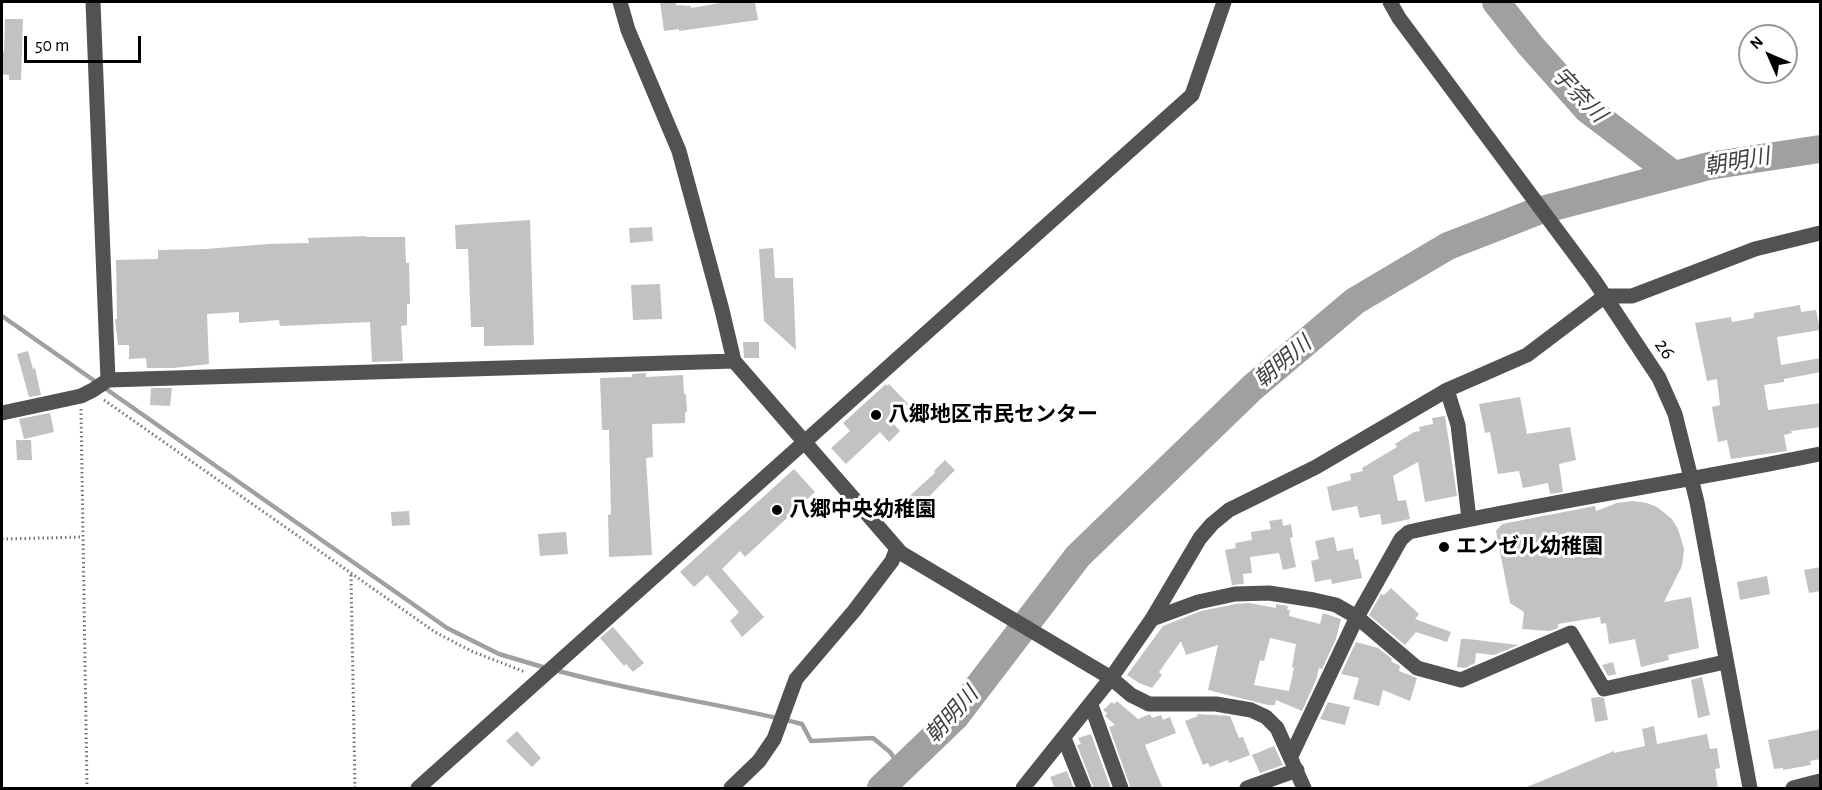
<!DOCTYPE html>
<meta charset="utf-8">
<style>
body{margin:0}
#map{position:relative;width:1822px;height:790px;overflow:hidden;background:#fff;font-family:"Alegreya Sans",sans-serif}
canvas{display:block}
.frame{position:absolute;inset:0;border:3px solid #000;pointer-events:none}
.north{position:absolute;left:1738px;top:24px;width:60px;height:60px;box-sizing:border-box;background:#fff;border:2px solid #999;border-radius:50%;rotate:315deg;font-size:16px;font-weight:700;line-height:24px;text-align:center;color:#000}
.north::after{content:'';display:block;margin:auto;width:21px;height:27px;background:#000;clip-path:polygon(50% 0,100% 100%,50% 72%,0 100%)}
.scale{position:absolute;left:24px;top:36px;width:117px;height:27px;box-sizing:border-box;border:3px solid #000;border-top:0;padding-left:8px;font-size:18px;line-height:21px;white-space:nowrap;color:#000;-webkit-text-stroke:4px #fff;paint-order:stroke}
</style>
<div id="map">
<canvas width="1822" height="790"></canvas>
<div class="frame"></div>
<div class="north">N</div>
<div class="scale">50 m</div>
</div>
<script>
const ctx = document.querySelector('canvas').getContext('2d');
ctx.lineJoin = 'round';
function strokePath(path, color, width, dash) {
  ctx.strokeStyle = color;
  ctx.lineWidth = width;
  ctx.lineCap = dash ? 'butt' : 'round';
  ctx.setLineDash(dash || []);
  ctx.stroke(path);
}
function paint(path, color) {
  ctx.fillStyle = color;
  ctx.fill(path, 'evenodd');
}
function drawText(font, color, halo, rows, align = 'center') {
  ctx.font = font + ' "Alegreya Sans","Noto Sans JP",sans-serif';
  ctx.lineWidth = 6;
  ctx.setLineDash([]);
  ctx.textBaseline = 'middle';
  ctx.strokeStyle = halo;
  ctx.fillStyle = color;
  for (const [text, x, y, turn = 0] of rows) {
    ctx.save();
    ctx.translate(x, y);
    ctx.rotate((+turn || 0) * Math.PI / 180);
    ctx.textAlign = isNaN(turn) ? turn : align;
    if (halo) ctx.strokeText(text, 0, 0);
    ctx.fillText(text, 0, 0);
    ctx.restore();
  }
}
const stream = new Path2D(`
 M2,316L447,628L499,654L546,668
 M555,670C636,693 720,703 802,724L811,741L873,738L890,752L902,769`);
const river = new Path2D(`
 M1496,2L1530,45L1587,109L1674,175
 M881,788L955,717L1078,556L1253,387L1355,301L1448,246L1538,211L1709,166L1820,149`);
const building = new Path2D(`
 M660,2H676V5L691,6V8L720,3V2H755L758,20L679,31V29L664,31Z
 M5,19H23L21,80H9V75L2,74V51L4,52Z
 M530,220L534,345L484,346V327H471L468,249H456L455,225Z
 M652,227L653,241L630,243L629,228Z
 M366,236V237H405L406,263H409L410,304H407V325L401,326L403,361L372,362L370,322L280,326L279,320L239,323V312L207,314L209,364L173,368H147L146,358L129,359V345H118L115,319H117L116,260L158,259V250L206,249L268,244L309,243L308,238Z
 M773,248L775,278H793L796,350L764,321L759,249Z
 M660,284L662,319L633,320L631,285Z
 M1800,305L1801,312L1816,310L1820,330L1777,337L1781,365L1821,358V372L1784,379V382L1764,385L1768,410L1821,403V427L1791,431L1792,433L1784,435L1787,451L1731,459L1727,440L1718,442L1712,407L1720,405L1717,379L1707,381L1695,323L1731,317L1732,322L1754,318V313Z
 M743,342H759V358H744Z
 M28,351L33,369L35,368L41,395L29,397L17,354Z
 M646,373V377L683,375L684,394H686L687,412H685V423L652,424L653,457L646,458L652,555L609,557L608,515L611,514L609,430H602L600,378L632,377V374Z
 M886,384L887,386L889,384L908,404L905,406L907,408L892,422L900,431L889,442L880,432L846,464L831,448L850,431L843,423Z
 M151,388H172L170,406L150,405Z
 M1520,397L1527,434L1570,427L1576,460L1559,464L1563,492L1550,494L1548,483L1523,488L1519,471L1498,474L1490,432L1485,433L1479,404Z
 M50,413L54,432L24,439L19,419Z
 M1445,416L1457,496L1425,502L1418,462L1393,476L1398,501L1406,500L1410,519L1382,525L1380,514L1360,518L1357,506L1332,511L1327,487L1351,480L1350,474L1363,471L1362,468L1397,447L1395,444L1414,432L1420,431L1419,427L1433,424L1432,418Z
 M16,440H31L32,460H17Z
 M945,460L955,470L905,521L894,510L935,473L934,471Z
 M794,469L815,492L745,557L740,551L722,569L764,617L742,637L730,621L739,612L707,575L694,587L680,572Z
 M1633,501L1647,503L1657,507L1672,519L1678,529L1684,549L1682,566L1664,602L1691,597L1699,648L1668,655L1669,660L1641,667L1635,639L1609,644L1606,623L1601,624L1600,617L1558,624V628L1550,631L1522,629L1524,612L1510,603L1496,531L1502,524L1595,506L1596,511L1617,503Z
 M409,511L410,525L392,526L391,512Z
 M1282,519L1283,526L1291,524L1293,537L1290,538L1296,567L1283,570L1279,553L1250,557L1252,573L1243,574L1244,584L1232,585L1225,550L1236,548L1235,543L1252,540L1251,532L1271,529L1269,521Z
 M566,532L568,554L540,556L538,534Z
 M1334,537L1337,551L1353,548L1355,560L1358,559L1362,578L1332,584L1331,579L1315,582L1311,561L1319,559L1315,541Z
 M1821,567V591L1809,593L1804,570Z
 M1767,576L1770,594L1740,600L1737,582Z
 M1391,588L1419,614L1415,619L1451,632L1447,642L1416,632L1405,645L1369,615L1381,594L1384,595Z
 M1249,603L1276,608V604L1288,606L1287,610H1290L1289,616L1320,624L1323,613L1341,619L1336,639L1322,669L1319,668L1316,680L1302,711L1276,700L1275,705H1268L1208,690L1218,645L1186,655L1181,641L1159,672L1162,675L1152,688L1139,683L1127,675L1163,626L1201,611L1236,604ZM1270,638L1296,644L1292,667L1294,668L1289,691L1254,685L1260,660L1264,661Z
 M613,627L644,663L633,672L626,664L624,666L600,638Z
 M1461,639H1468L1519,645L1494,655L1476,653L1475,663L1465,668L1457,667Z
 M1356,642L1378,648L1392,659L1391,661L1400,666L1399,671L1417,678L1410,701L1383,690L1379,706L1353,699L1359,678L1341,674Z
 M1613,662L1616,674L1608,676L1602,665Z
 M1702,677L1710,715L1698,718L1691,680Z
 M1599,697L1604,698L1608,720L1595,722L1591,698Z
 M1117,701L1138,719L1150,714L1152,718L1161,715L1163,720L1170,717L1176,733L1145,745L1163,789H1131L1109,727L1115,725L1105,716L1107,713L1103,710L1112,702L1114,704Z
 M1328,702L1350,707L1345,725L1320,719Z
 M1197,714L1230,716L1239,738L1243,737L1250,755L1229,763L1228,760L1210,767L1208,763L1203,765L1185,721L1198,716Z
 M1654,726L1657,744L1707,734L1710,749L1717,748L1720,768L1715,769L1718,789H1522L1614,751V753L1645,746L1642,729Z
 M1821,729V759L1810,761L1811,765L1783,770V768L1774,769L1768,740Z
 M517,731L541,758L532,767L506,741Z
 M1091,734L1111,789H1094L1077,745L1081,744L1078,738Z
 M1274,746L1283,765L1260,773L1252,755Z
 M1067,771L1074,789H1055L1050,777Z`);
const path = new Path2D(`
 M104,400L435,632L471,651L525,672
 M81,409L87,788
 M2,539L83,537
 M351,575L355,788`);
const minor = new Path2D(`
 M93,2L108,380
 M620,2L628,30L679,151L722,310L734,361L901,553L1111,678L1131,695L1149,704H1216L1251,710L1266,717L1277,728L1304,788
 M1390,2L1399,18L1594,280L1659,378L1675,414L1697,502L1750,788
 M1447,390L1458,425L1469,519
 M2,413L81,396L93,390L108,380L734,361
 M1152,619L1198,602L1235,594L1269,593L1314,600L1336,605L1357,617L1417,668L1461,680L1571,633L1604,689L1725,662
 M1091,705L1121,788
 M1064,738L1084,788
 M1291,756L1357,617L1401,539L1409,532C1545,502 1684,482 1820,454
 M418,788L1192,95L1224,2
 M731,788L759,761L774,739L796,679L854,611L892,561L897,548
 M1023,788L1111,678L1152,619L1200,538L1212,524L1229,510L1316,467L1447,390L1527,355L1605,296H1632L1755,249L1820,233
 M1247,788L1297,770
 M1793,788L1820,781`);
const markers = [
 [876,415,6,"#000"],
 [777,510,6,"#000"],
 [1444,547,6,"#000"]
];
const streetNames = [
 ["26",1665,349,56]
];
const poiNames = [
 ["八郷地区市民センター",888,415],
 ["八郷中央幼稚園",789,510],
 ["エンゼル幼稚園",1456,547]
];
const waterNames = [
 ["宇奈川",1579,95,46],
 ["朝明川",1737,162,-10],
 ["朝明川",1283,362,-40],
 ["朝明川",952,715,-48]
];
strokePath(stream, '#a0a0a0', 4.5);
strokePath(river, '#a0a0a0', 28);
paint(building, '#c2c2c2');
strokePath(path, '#747474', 3, [1.5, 3]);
strokePath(minor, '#525252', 15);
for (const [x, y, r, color] of markers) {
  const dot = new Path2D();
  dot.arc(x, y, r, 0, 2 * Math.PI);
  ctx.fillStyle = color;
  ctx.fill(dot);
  strokePath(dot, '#fff', 2);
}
drawText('21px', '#000', '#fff', streetNames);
drawText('bold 21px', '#000', '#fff', poiNames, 'left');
drawText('italic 22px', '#414141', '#fff', waterNames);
</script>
